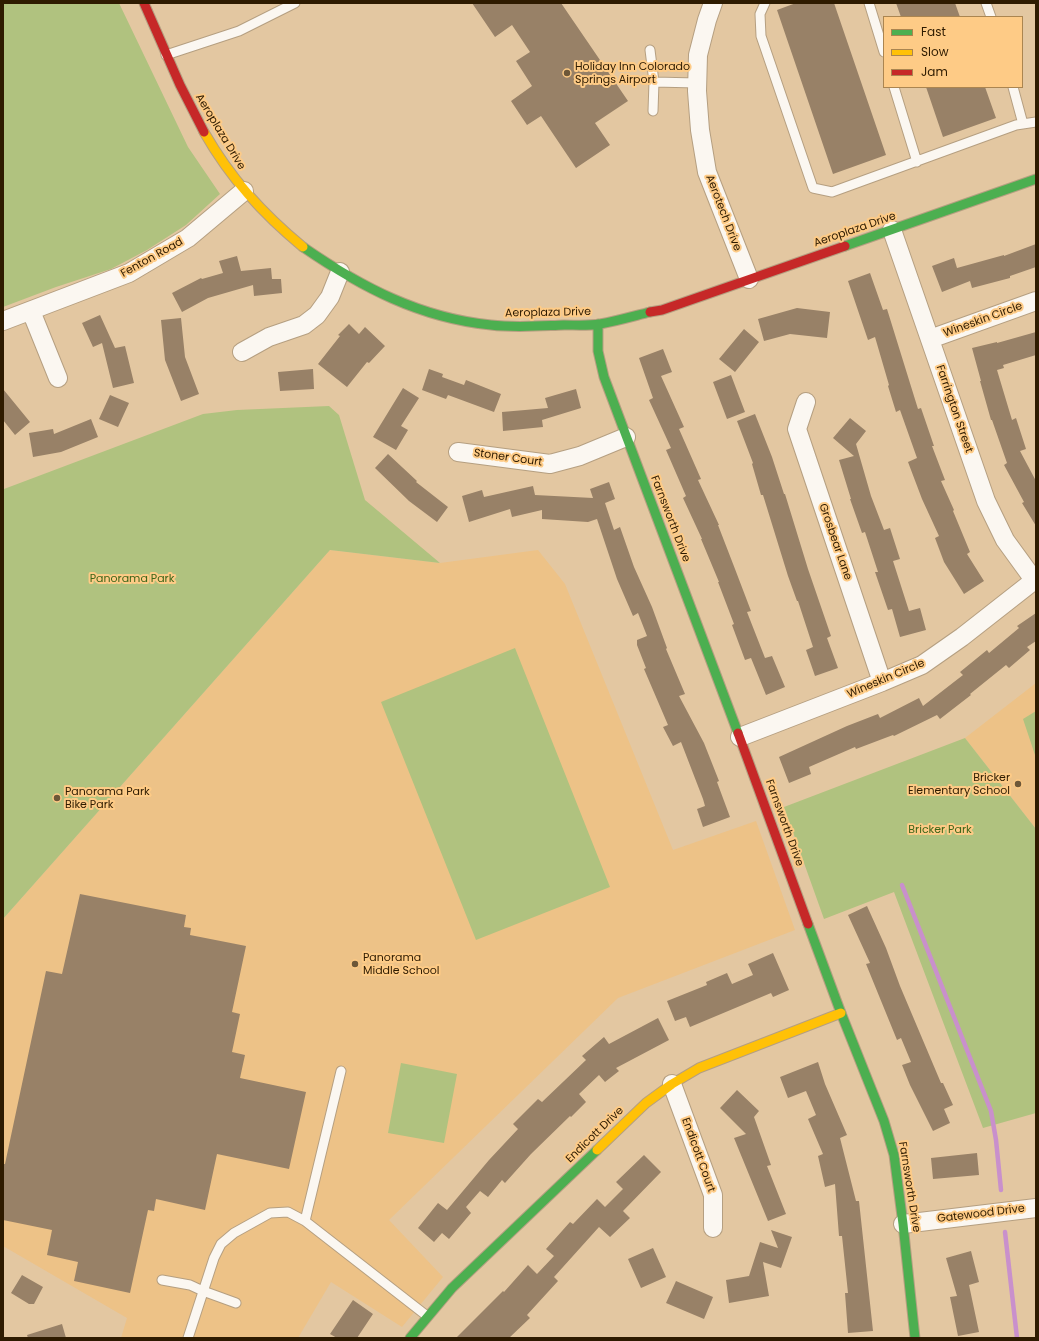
<!DOCTYPE html>
<style>
body{margin:0}
#map{position:relative;width:1039px;height:1341px;overflow:hidden;background:#e3c7a1;font-family:Poppins,sans-serif}
canvas{display:block}
.frame{position:absolute;inset:0;border:4px solid #2e1b00;pointer-events:none}
.legend{position:absolute;left:883px;top:16px;width:140px;height:72px;box-sizing:border-box;background:#fecb86;border:1px solid #ab8550;margin:0;padding:5px 7px;list-style:none;font-size:12px;color:#2e1b00}
.legend li{display:flex;align-items:center;gap:8px;height:20px}
.legend b{width:20px;border:1px solid #ab8550}
</style>
<div id="map">
<canvas width="1039" height="1341"></canvas>
<div class="frame"></div>
<ul class="legend">
<li><b style="height:5px;background:#4caf50"></b>Fast</li>
<li><b style="height:5px;background:#ffc107"></b>Slow</li>
<li><b style="height:5px;background:#c62828"></b>Jam</li>
</ul>
</div>
<script>
const ctx = document.querySelector('canvas').getContext('2d');
ctx.lineJoin = 'round';
function paint(path, color) {
  ctx.fillStyle = color;
  ctx.fill(path, 'evenodd');
}
function strokePath(path, color, width, dash) {
  ctx.strokeStyle = color;
  ctx.lineWidth = width;
  ctx.lineCap = dash ? 'butt' : 'round';
  ctx.setLineDash(dash || []);
  ctx.stroke(path);
}
function drawText(font, color, halo, rows, align = 'center') {
  ctx.font = font + ' Poppins,sans-serif';
  ctx.lineWidth = 4;
  ctx.setLineDash([]);
  ctx.textBaseline = 'middle';
  ctx.strokeStyle = halo;
  ctx.fillStyle = color;
  for (const [text, x, y, turn = 0] of rows) {
    ctx.save();
    ctx.translate(x, y);
    ctx.rotate((+turn || 0) * Math.PI / 180);
    ctx.textAlign = isNaN(turn) ? turn : align;
    if (halo) ctx.strokeText(text, 0, 0);
    ctx.fillText(text, 0, 0);
    ctx.restore();
  }
}
const built = new Path2D(`
 M330,550L440,563L538,550L565,584L673,850L756,821L795,930L618,998L389,1220L443,1277L402,1327L331,1282L298,1338H121L127,1318L3,1246V919Z
 M1036,683V829L965,738Z`);
const green = new Path2D(`
 M3,3H119L188,147L220,194L186,225L147,250L111,269L56,287L3,307Z
 M329,406L339,415L365,500L440,563L330,550L3,919V486L4,489L203,414L237,410Z
 M515,648L610,887L476,940L381,702Z
 M1036,711V758L1023,719Z
 M965,738L1036,829V1113L983,1128L894,892L824,919L784,807Z
 M401,1063L457,1074L444,1143L388,1133Z`);
const stream = new Path2D(`
 M902,885L991,1111L996,1140L1001,1190
 M1005,1232L1017,1338`);
const building = new Path2D(`
 M472,3H561L628,101L595,123L610,145L576,168L541,116L527,125L511,101L532,86L516,61L530,52L512,25L495,37Z
 M796,3H834L886,155L833,174L777,10Z
 M896,3H955L960,17H901Z
 M926,87H985L996,118L943,137Z
 M1036,244V267L1010,276V278L972,288L970,281L942,292L932,266L954,258L957,268L1004,255V256Z
 M237,256L241,271L271,268L272,279H281L282,293L254,296L253,285L208,298L182,312L172,293L201,278L202,279L223,273L219,261Z
 M870,273L883,310L887,309L918,409L921,408L934,446H932L945,480L941,481L954,510L953,511L970,552L967,554L984,581L964,594L944,562L935,538L939,536L922,499L908,462L917,458L900,410L896,412L888,386L889,385L875,337L868,340L848,281Z
 M797,308L830,312L827,338L790,334L764,341L758,319Z
 M100,315L115,348L125,346L134,383L113,388L102,343L93,347L82,323Z
 M181,318L185,357L199,394L181,401L165,360L161,320Z
 M349,324L359,334L365,327L385,346L369,363L367,362L347,387L318,364L340,336L338,335Z
 M744,329L759,342L735,372L719,359Z
 M1036,332V355L1003,365L1004,368L997,370L1012,420L1016,418L1026,449L1020,451L1036,481V526L1022,503L1024,502L1004,465L1007,463L992,420H991L980,381H981L972,348L997,342V343Z
 M663,349L672,372L661,376L684,427L679,429L701,479L698,480L719,525H718L735,569L751,611L747,612L765,658L772,656L785,687L766,695L751,658L745,660L732,625L734,624L718,582H719L701,539H702L683,498L686,496L666,450L671,448L649,400L653,398L639,358Z
 M313,369L314,389L280,391L278,372Z
 M429,369L443,374L442,377L464,385L466,380L501,394L494,412L448,395L446,399L422,390Z
 M731,375L745,412L727,419L713,382Z
 M403,388L419,398L401,426L408,430L396,450L373,437Z
 M3,389L30,422L15,435L3,420Z
 M576,389L581,408L542,420L543,427L503,431L502,412L548,408L545,398Z
 M110,395L129,403L118,427L99,419Z
 M755,414L772,457L784,494H785L808,569L831,636L827,638L838,668L815,676L806,650L813,647L798,601H797L788,576L763,495H761L752,464L753,463L737,421Z
 M850,418L866,431L856,444L871,496L884,530L890,528L900,559L893,561L909,611L920,608L926,630L900,637L892,609L888,610L875,572H878L865,532L862,533L850,499H851L839,460L854,456L833,438Z
 M91,419L98,437L61,452L33,457L29,433L53,429L54,434Z
 M388,454L417,481L416,482L448,507L437,522L409,501L375,468Z
 M609,482L615,499L605,503L614,530L620,527L634,567L652,607L667,648L666,649L685,694L679,696L704,743L719,781L717,782L730,817L703,827L697,809L705,806L703,799L681,742L673,746L663,727L668,725L644,669L646,668L637,645V640L647,636L638,613L633,616L617,579L597,519L588,522L542,519V510L512,517L510,509L469,522L462,496L482,490L484,497L533,486L535,495L593,498L590,489Z
 M1036,613V641L1027,647L1030,650L1009,668L1006,665L970,694L971,695L940,719L937,715L894,736L893,735L856,749L855,747L809,767L811,774L789,783L779,757L847,726L878,714L880,718L919,698L923,706L963,675L960,672L987,650L989,653L1019,628L1017,626Z
 M80,894L186,915L184,927L191,928L190,935L246,946L232,1012L240,1014L232,1052L245,1055L240,1078L306,1092L289,1169L217,1154L205,1210L156,1199L154,1211L148,1210L130,1293L74,1281L78,1262L47,1255L52,1230L3,1220V1164H5L46,971L62,974Z
 M867,906L886,948L900,986L941,1083H943L953,1105L944,1109L950,1123L933,1131L910,1085L902,1065L911,1062L901,1038L897,1040L866,964L870,963L848,915Z
 M773,953L789,990L773,997L771,993L690,1027L686,1017L675,1021L667,1001L707,985L706,982L727,973L732,984L753,975L748,964Z
 M658,1018L669,1040L616,1068L619,1071L605,1082L599,1075L579,1094L586,1102L571,1117L570,1116L531,1154L505,1183L502,1180L488,1197L480,1191L466,1207L471,1213L449,1239L442,1233L434,1242L418,1228L438,1203L447,1210L489,1160L518,1129L513,1124L538,1099L542,1102L586,1060L582,1056L604,1037L609,1044Z
 M818,1062L825,1084L847,1135L840,1138L856,1201H859L873,1331L848,1333L845,1293H848L842,1236H839L835,1184L825,1187L818,1156L823,1154L808,1119L816,1115L806,1091L788,1098L780,1077Z
 M737,1090L759,1111L754,1117L771,1165L767,1166L786,1214L768,1221L734,1138L746,1134L720,1108Z
 M977,1153L979,1175L933,1179L931,1158Z
 M644,1155L661,1172L623,1211L630,1218L610,1237L599,1227L554,1277L558,1281L527,1315L530,1318L509,1338H456L503,1291L504,1292L528,1265L537,1274L554,1256L546,1249L570,1222L573,1224L597,1199L605,1207L623,1189L616,1182Z
 M771,1230L792,1237L781,1268L763,1262L769,1296L729,1303L726,1280L749,1276L760,1242L778,1248Z
 M653,1248L666,1277L641,1288L628,1259Z
 M971,1251L979,1282L969,1285L979,1332L958,1336L950,1297L957,1296L946,1258Z
 M22,1275L43,1287L34,1304H29L11,1293Z
 M676,1281L713,1297L704,1319L666,1303Z
 M353,1300L373,1314L357,1338H337L330,1334Z
 M62,1324L66,1338H28L27,1335Z`);
const lane = new Path2D(`
 M765,3L760,14L761,36L813,188L832,192L1016,125L1036,122
 M869,3L884,52
 M986,3L991,17
 M650,50L654,82L653,111
 M166,55L239,31L295,3
 M654,82L697,83
 M894,87L917,162
 M1013,87L1023,124
 M305,1221L341,1071
 M162,1280L190,1285L203,1291L236,1303
 M188,1338L214,1258L221,1244L234,1233L270,1213L288,1212L305,1221L427,1316`);
const street = new Path2D(`
 M713,3L707,20L698,55L697,91L700,130L707,172L749,279
 M892,230L986,501L1005,540L1034,580
 M31,311L58,378
 M3,321L129,273L188,238L244,191
 M930,339L1036,301
 M242,352L269,337L304,325L317,315L330,297L340,272
 M806,402L797,429L882,682
 M458,452L550,464L580,456L626,437
 M740,737L882,682L922,665L962,637L1036,579
 M672,1084L713,1195V1228
 M903,1224L1036,1208`);
const fast = new Path2D(`
 M845,246L1036,179
 M303,247C361,287 420,318 491,325C515,328 539,326 564,325C576,325 588,326 600,324C617,321 634,316 650,312
 M598,324V351L604,377L738,733
 M808,924L841,1013L884,1121L894,1155L903,1224L915,1338
 M410,1338L452,1288L597,1150`);
const slow = new Path2D(`
 M204,132C231,179 262,213 303,247
 M597,1150L646,1103L672,1084L699,1068L841,1013`);
const jam = new Path2D(`
 M144,3L180,85L204,132
 M650,312L662,310L845,246
 M738,733L808,924`);
const markers = [
 [567,73,4,"#6d5738"],
 [1018,784,4,"#6d5738"],
 [57,798,4,"#6d5738"],
 [355,964,4,"#6d5738"]
];
const poiNames = [
 ["Holiday Inn Colorado",575,67],
 ["Springs Airport",575,80],
 ["Bricker",1010,778,"right"],
 ["Elementary School",1010,791,"right"],
 ["Panorama Park",65,792],
 ["Bike Park",65,805],
 ["Panorama",363,958],
 ["Middle School",363,971]
];
const streetNames = [
 ["Aeroplaza Drive",220,132,59],
 ["Aerotech Drive",723,213,69],
 ["Aeroplaza Drive",855,230,-19],
 ["Fenton Road",152,258,-29],
 ["Aeroplaza Drive",548,313,-1],
 ["Wineskin Circle",983,320,-20],
 ["Farrington Street",954,409,71],
 ["Stoner Court",508,458,8],
 ["Farnsworth Drive",670,519,69],
 ["Grosbear Lane",835,542,71],
 ["Wineskin Circle",886,679,-23],
 ["Farnsworth Drive",784,823,70],
 ["Endicott Drive",595,1135,-44],
 ["Endicott Court",698,1155,70],
 ["Farnsworth Drive",909,1187,81],
 ["Gatewood Drive",981,1214,-7]
];
const parkNames = [
 ["Panorama Park",132,579],
 ["Bricker Park",940,830]
];
paint(built, '#edc287');
paint(green, '#b0c27f');
strokePath(stream, '#c990cc', 4.5);
paint(building, '#988167');
strokePath(lane, '#b59f81', 11);
strokePath(street, '#b59f81', 20);
strokePath(fast, '#b59f81', 11);
strokePath(slow, '#b59f81', 11);
strokePath(jam, '#b59f81', 11);
strokePath(lane, '#fbf7f1', 9);
strokePath(street, '#fbf7f1', 18);
strokePath(fast, '#4caf50', 9);
strokePath(slow, '#ffc107', 9);
strokePath(jam, '#c62828', 9);
for (const [x, y, r, color] of markers) {
  const dot = new Path2D();
  dot.arc(x, y, r, 0, 2 * Math.PI);
  ctx.fillStyle = color;
  ctx.fill(dot);
  strokePath(dot, '#fecb86', 1.5);
}
drawText('11px', '#2e1b00', '#fecb86', poiNames, 'left');
drawText('11px', '#2e1b00', '#fecb86', streetNames);
drawText('11px', '#3b6519', '#fecb86', parkNames);
</script>
